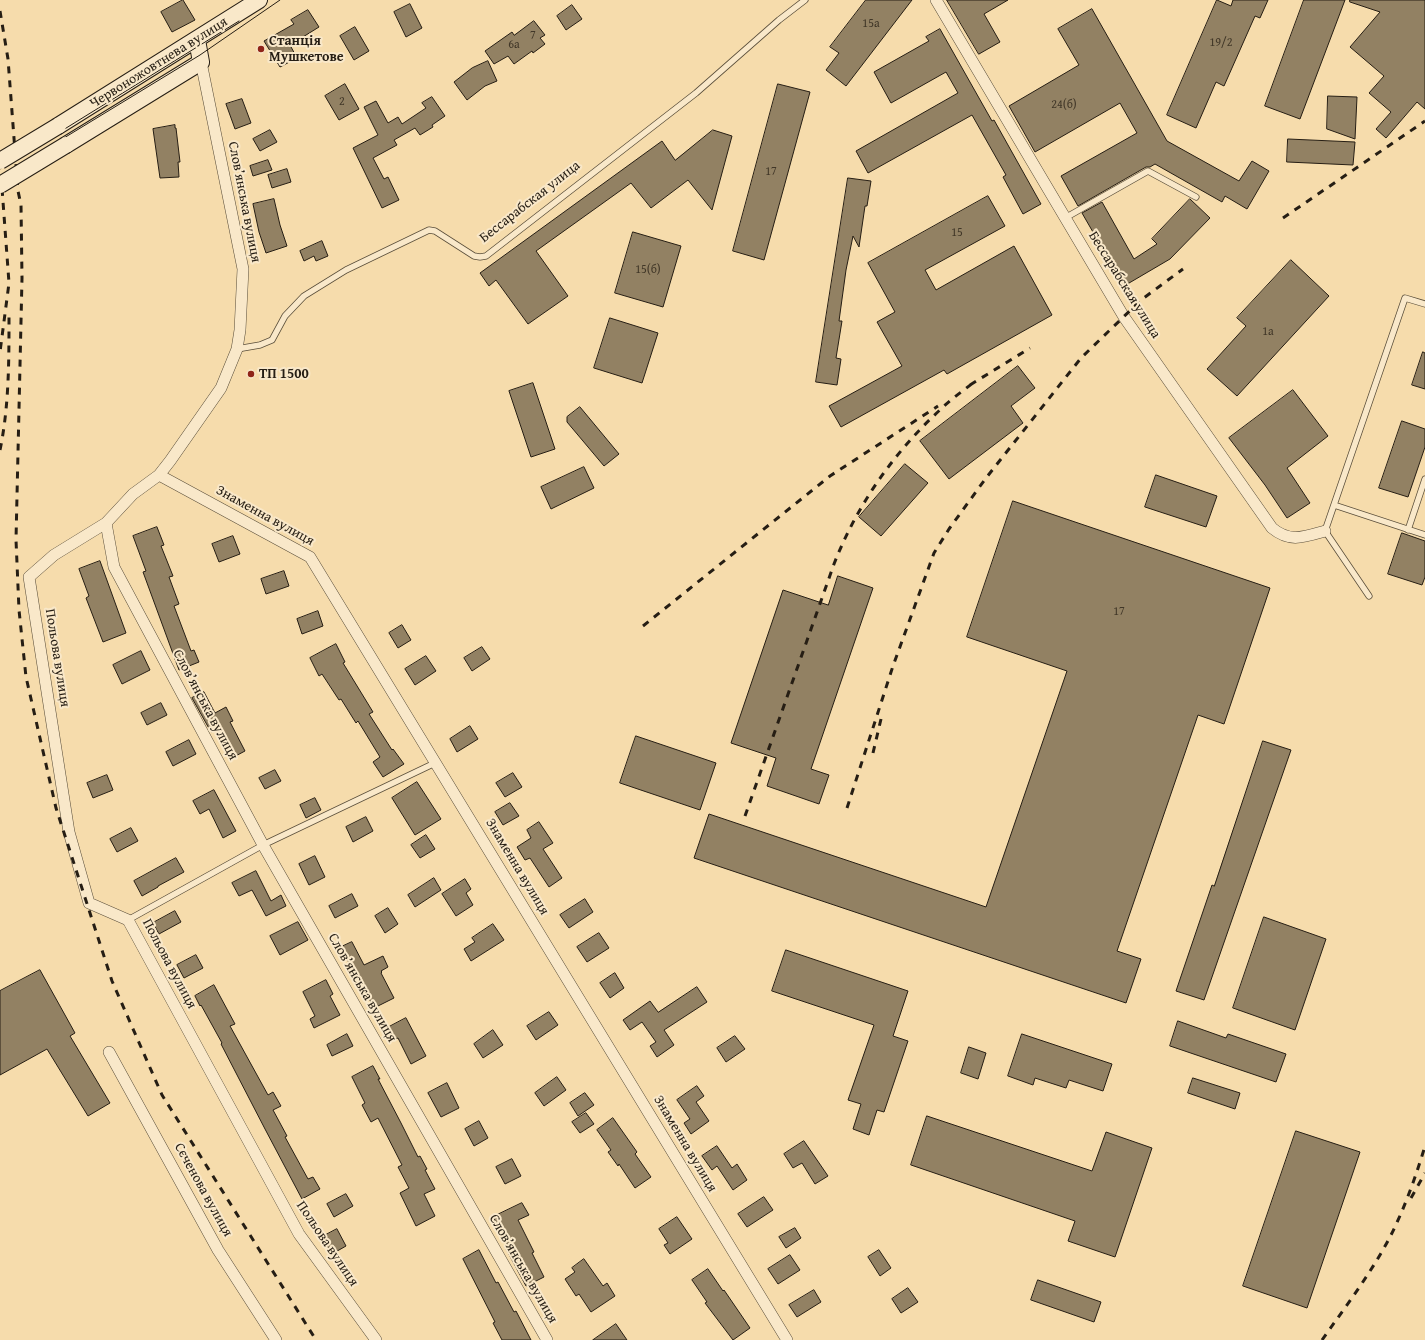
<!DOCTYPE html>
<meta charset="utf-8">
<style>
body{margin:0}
canvas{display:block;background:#f6dcac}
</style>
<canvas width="1425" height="1340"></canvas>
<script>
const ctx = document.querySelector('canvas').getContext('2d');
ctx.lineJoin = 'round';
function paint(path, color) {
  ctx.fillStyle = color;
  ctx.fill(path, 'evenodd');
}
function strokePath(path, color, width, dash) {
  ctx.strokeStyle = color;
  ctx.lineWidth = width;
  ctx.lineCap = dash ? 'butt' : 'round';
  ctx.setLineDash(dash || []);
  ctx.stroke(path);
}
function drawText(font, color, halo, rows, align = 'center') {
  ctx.font = font + ' "Gentium Book Plus",serif';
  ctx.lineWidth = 4;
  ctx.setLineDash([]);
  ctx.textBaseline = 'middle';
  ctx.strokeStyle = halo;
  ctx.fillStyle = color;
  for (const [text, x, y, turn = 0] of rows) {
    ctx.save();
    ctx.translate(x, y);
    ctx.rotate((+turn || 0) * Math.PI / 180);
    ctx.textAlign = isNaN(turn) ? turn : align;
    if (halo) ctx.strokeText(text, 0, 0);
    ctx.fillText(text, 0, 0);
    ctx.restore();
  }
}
const building = new Path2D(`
 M183,0L195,20L172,32L161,12Z
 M866,0H912L846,86L826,70L839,53L830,47Z
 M947,0H1008L984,14L1000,42L979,54Z
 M1217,0L1231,6L1233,0H1268L1260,18L1255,16L1224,86L1216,82L1196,128L1167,115Z
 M1304,0H1345L1300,119L1265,106Z
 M1350,0H1425V109L1417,102L1386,138L1376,129L1391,112L1369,93L1384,76L1350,47L1380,12L1350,2Z
 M410,4L422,28L406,37L394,12Z
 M572,5L582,19L566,30L557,16Z
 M1092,9L1167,141L1239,181L1252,161L1269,171L1247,209L1225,196L1222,202L1155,164L1150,167H1146L1078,206L1061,176L1137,133L1120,103L1035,152L1009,106L1079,65L1058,29Z
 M308,10L319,27L290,45L297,58L280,67L264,41L294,24L291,20Z
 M534,21L545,35L540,38L545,44L533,53L532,51L514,64L508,56L494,64L485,51L512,32L514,35Z
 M355,27L369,51L354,60L340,36Z
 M940,29L992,121L994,120L1041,204L1023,214L1003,177L1006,175L972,115L868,173L856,151L958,93L946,72L891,103L874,72L929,41L926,37Z
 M488,61L497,81L485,86L467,100L454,82L472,68Z
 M345,84L359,109L339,120L325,96Z
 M778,84L810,92L764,260L733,251Z
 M1328,96L1357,97L1355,139L1327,129Z
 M432,97L445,116L432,125L433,127L420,135L415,128L394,140L397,145L373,158L384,179L388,177L399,200L382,208L353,148L378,135L364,107L376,101L388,123L398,117L402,124L426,108L422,103Z
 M242,99L251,123L235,129L226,104Z
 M175,125V128H176L180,162H178L179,177L160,178L153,129Z
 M270,130L277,142L260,151L253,139Z
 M713,130L732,136L712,210L688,180L651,208L631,183L536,251L568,296L528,324L496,280L489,286L480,273L662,141L675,160Z
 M1288,139L1355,142L1353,165L1287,162Z
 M268,160L272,170L253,176L250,166Z
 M287,169L291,182L272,188L268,175Z
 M848,178L871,181L867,206H865L859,247L853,236L846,270L839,321H842L836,358L841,359L837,385L816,382Z
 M988,196L1005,226L925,270L936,290L1014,246L1052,315L947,374L944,370L841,427L829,406L902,366L877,322L895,312L868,263Z
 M274,199L280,225L287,246L266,253L259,232L253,204Z
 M1190,199L1210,218L1170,259L1124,286L1082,213L1102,202L1134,259L1157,244L1152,239Z
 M633,232L681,246L663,307L615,293Z
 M322,241L328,256L316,261L314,256L304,261L300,251Z
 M1291,260L1329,296L1237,396L1207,369L1246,326L1237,318Z
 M610,318L658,333L642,383L594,368Z
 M1423,352L1425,353V389L1412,385Z
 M1018,366L1035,388L1011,406L1023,423L949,479L920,441Z
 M533,383L555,449L531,457L509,391Z
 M1293,390L1328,436L1287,468L1310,503L1287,518L1265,485L1229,438Z
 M580,407L619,454L604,466L567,422V417Z
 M1402,421L1425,429V447L1408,497L1379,488Z
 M905,464L928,483L881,536L859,517Z
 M584,467L594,488L551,509L541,487Z
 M1156,475L1217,496L1206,527L1145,507Z
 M1013,501L1270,588L1224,724L1198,715L1117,951L1141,959L1126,1003L694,858L709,814L986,907L1067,671L967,637Z
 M157,527L164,545L161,546L173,576L169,577L179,604L174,606L191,651L194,650L199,662L179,670L143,572L146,571L133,536Z
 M1402,533L1425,541V577L1422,585L1388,574Z
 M233,536L240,554L219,562L212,544Z
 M100,561L126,633L103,642L86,598L89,596L79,569Z
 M284,571L289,586L266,594L261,579Z
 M838,576L873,588L811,769L829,775L819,804L767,786L776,758L731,743L783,590L828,605Z
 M318,611L323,626L302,634L297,619Z
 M402,625L411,640L398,648L389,633Z
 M336,644L345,662L343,663L373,712L369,714L392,750L393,749L404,764L383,777L373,762L380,757L358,721L356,723L341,699L339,700L322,674L319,676L310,658Z
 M482,647L490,659L472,671L464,658Z
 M141,651L150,670L122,684L113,665Z
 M426,656L436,671L415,685L405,669Z
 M204,692L215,713L226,707L233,721L230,722L245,751L230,759L215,730L211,732L192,698Z
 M161,703L167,715L147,725L141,713Z
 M470,726L478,739L457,752L450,739Z
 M636,736L716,763L700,810L620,783Z
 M189,740L196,754L173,766L166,752Z
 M1263,741L1291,750L1204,1000L1176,991L1212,885L1214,886Z
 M275,770L281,781L265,789L259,778Z
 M513,773L522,787L505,797L496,783Z
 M107,775L113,790L93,798L87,783Z
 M417,782L441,819L415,835L392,798Z
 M214,790L236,831L223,838L209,809L200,814L193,801Z
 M315,798L321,810L306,818L300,805Z
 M510,803L519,816L503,825L495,812Z
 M366,817L373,831L353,842L346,827Z
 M539,822L553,843L543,849L562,878L549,887L530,858L525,860L517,847L531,838L527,830Z
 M131,828L138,841L117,852L110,839Z
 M426,835L435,849L420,858L411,845Z
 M315,856L325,877L309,885L299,864Z
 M176,858L184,872L158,886V887L142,896L134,881Z
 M256,871L271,901L281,895L286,906L266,916L252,890L239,896L232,883Z
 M434,878L441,890L415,907L408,895Z
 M465,879L471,889L466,893L473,905L456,916L442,894Z
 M352,894L358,906L335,918L329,906Z
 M585,899L593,912L569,928L560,915Z
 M388,908L398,924L385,933L375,916Z
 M175,911L181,922L159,934L153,923Z
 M1264,917L1326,939L1295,1030L1233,1008Z
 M298,922L308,940L280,955L270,936Z
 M493,924L504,940L471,961L464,949L475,942L472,938Z
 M599,933L609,948L587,962L577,947Z
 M352,942L364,965L383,956L388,967L381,971L382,972L381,973L394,998L374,1008L361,983L360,984L347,959L344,961L337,949Z
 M786,950L908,991L893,1036L908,1041L884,1112L877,1110L869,1135L853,1129L861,1104L848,1100L874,1025L772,991Z
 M196,955L203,968L184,978L177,965Z
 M40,970L75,1033L70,1036L110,1103L88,1116L47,1049L0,1075V991Z
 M615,973L624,988L610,998L600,983Z
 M326,980L333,994L330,996L340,1015L314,1028L310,1019L315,1016L303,992Z
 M214,985L235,1024L230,1026L268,1095L273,1092L281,1106L273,1110L287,1136L285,1137L308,1179L313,1177L320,1189L302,1199L265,1129L221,1044L222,1043L201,1005L200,1006L195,996Z
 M697,987L707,1002L664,1030L674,1045L657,1057L650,1046L656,1042L642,1022L630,1030L623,1020L650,1001L658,1012Z
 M549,1012L558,1025L536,1040L527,1026Z
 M406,1018L426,1056L411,1064L398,1038L395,1039L389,1027Z
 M1178,1021L1226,1038L1228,1034L1286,1054L1276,1082L1170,1046Z
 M493,1030L503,1045L483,1058L474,1044Z
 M347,1034L353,1046L332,1056L327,1045Z
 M1022,1034L1112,1064L1103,1091L1069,1080L1066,1088L1035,1078L1033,1085L1008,1076Z
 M735,1036L745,1049L726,1062L717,1048Z
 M969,1047L986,1053L978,1079L961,1073Z
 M373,1066L380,1079H378L401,1123L418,1157L420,1156L427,1169L425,1170L435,1189L424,1194L435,1216L416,1226L400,1193L409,1188L398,1167L402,1165L378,1118L371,1122L362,1105L365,1103L352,1077Z
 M557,1077L566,1090L544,1106L535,1093Z
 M1193,1078L1240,1093L1235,1109L1188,1093Z
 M447,1083L459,1108L441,1117L428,1093Z
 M697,1086L704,1096L696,1102L709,1121L691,1134L684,1123L690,1119L677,1100Z
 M585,1093L594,1105L578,1116L570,1103Z
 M586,1113L594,1124L580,1133L572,1122Z
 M927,1116L1092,1171L1106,1132L1152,1148L1115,1257L1068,1241L1075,1221L911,1165Z
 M613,1118L637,1152L635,1154L651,1177L635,1188L619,1164L618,1166L608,1152L611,1150L597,1130Z
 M479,1121L488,1138L474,1146L465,1129Z
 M1296,1131L1360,1152L1307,1308L1243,1286Z
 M804,1141L828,1176L815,1184L802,1163L793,1168L784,1154Z
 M717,1146L732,1168L737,1164L747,1180L733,1190L717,1166L712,1170L702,1156Z
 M512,1159L521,1176L505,1184L496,1167Z
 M346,1194L353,1206L334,1217L327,1204Z
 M764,1197L773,1210L747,1227L738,1214Z
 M522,1203L529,1215L518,1220L534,1252L532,1253L544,1277L526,1286L505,1247L508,1246L493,1217Z
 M677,1217L692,1239L670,1254L664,1245L668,1243L659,1229Z
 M795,1228L801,1238L786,1248L779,1237Z
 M337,1229L346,1246L332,1254L322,1237Z
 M479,1250L496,1283L498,1282L514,1312L516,1311L531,1340H502L493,1323L495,1322L463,1259Z
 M879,1250L891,1268L880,1276L868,1257Z
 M790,1255L800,1270L778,1284L768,1269Z
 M584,1259L603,1286L607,1283L615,1296L591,1312L579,1294L576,1296L565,1279L575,1272L572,1268Z
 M708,1269L723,1291L724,1290L750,1328L733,1340L705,1303L707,1302L692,1280Z
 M1038,1280L1101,1302L1094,1322L1031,1300Z
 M908,1288L918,1302L901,1313L892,1299Z
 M814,1290L821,1302L797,1317L789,1305Z
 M616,1324L627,1340H593Z`);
const service = new Path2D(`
 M1065,218L1148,171L1196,197
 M237,349L260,345L272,340L285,316L304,296L346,270L429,230L435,231L474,256L480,257L486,256L696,93L779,20L805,0
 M1334,505L1425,535
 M1408,530L1425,479
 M1369,596L1325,531L1405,298L1425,304
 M128,920L263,845L435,763`);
const minor = new Path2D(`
 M936,0L1124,317L1272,528C1290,543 1304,537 1325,531
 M201,62L243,269L240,330L237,349L221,388L170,461L159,475L133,494L106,523L114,567L263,845L547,1340
 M159,475L310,557L787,1340
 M106,523L54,555L29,577L69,832L89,903L128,920L299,1234L376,1340
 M109,1052L218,1250L276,1340`);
const secondary = new Path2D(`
 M58,126L259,0
 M66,145L201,62L197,40`);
const tram = new Path2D(`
 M0,169L239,21
 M0,177L200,55L280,0`);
const rail = new Path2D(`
 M0,11L8,59L18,191L21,205L22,278L16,540L19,610L26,677L56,808L112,981L162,1095L316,1340
 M0,161L9,283L0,352
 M1283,218L1425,121
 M970,385L1030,348
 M0,450C9,407 9,361 9,317
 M643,626L830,476L938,406
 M873,753L881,719
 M847,808L893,666L934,553L949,529L986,478L1081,358L1141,300L1183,269
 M745,816L834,564C857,505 894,452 941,409C951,399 963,391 974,382
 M1411,1198L1425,1173
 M1322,1340C1346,1306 1372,1272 1391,1235C1405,1207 1416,1176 1425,1146`);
const secondaryBridge = new Path2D(`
 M0,161L58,126
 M0,185L66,145`);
const markers = [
 [261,49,4,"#8f2418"],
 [251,374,4,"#8f2418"]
];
const numberNames = [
 ["15а",871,24],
 ["7",533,36],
 ["19/2",1221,43],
 ["6а",514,45],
 ["2",342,102],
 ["24(б)",1064,105],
 ["17",771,172],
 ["15",957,233],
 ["15(б)",648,270],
 ["1а",1268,332],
 ["17",1119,612]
];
const poiNames = [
 ["Станція",269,41],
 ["Мушкетове",269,57],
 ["ТП 1500",259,374]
];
const streetNames = [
 ["Червоножовтнева вулиця",159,63,-32],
 ["Слов’янська вулиця",244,202,79],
 ["Бессарабская улица",530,202,-38],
 ["Бессарабская улица",1124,285,58],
 ["Знаменна вулиця",265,516,29],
 ["Польова вулиця",57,658,81],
 ["Слов’янська вулиця",205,705,62],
 ["Знаменна вулиця",517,867,59],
 ["Польова вулиця",169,964,62],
 ["Слов’янська вулиця",362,988,60],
 ["Знаменна вулиця",685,1144,59],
 ["Сєченова вулиця",203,1190,61],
 ["Польова вулиця",327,1244,56],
 ["Слов’янська вулиця",523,1269,60]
];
paint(building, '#928163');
strokePath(building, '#261e14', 1);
strokePath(service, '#5a4e3a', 7);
strokePath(minor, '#5a4e3a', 12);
strokePath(secondary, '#261e14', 18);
strokePath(service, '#f9e8c9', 5.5);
strokePath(minor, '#f9e8c9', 11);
strokePath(secondary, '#f9e8c9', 16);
strokePath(tram, '#261e14', 1);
strokePath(rail, '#261e14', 3, [7, 7]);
strokePath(secondaryBridge, '#261e14', 18, []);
strokePath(secondaryBridge, '#f9e8c9', 16);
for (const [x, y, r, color] of markers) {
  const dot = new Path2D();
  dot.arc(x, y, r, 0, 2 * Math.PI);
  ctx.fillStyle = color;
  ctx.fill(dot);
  strokePath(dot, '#f9e8c9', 1.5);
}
drawText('12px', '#413728', null, numberNames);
drawText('bold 14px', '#261e14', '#f9e8c9', poiNames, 'left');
drawText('14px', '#261e14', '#f9e8c9', streetNames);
</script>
